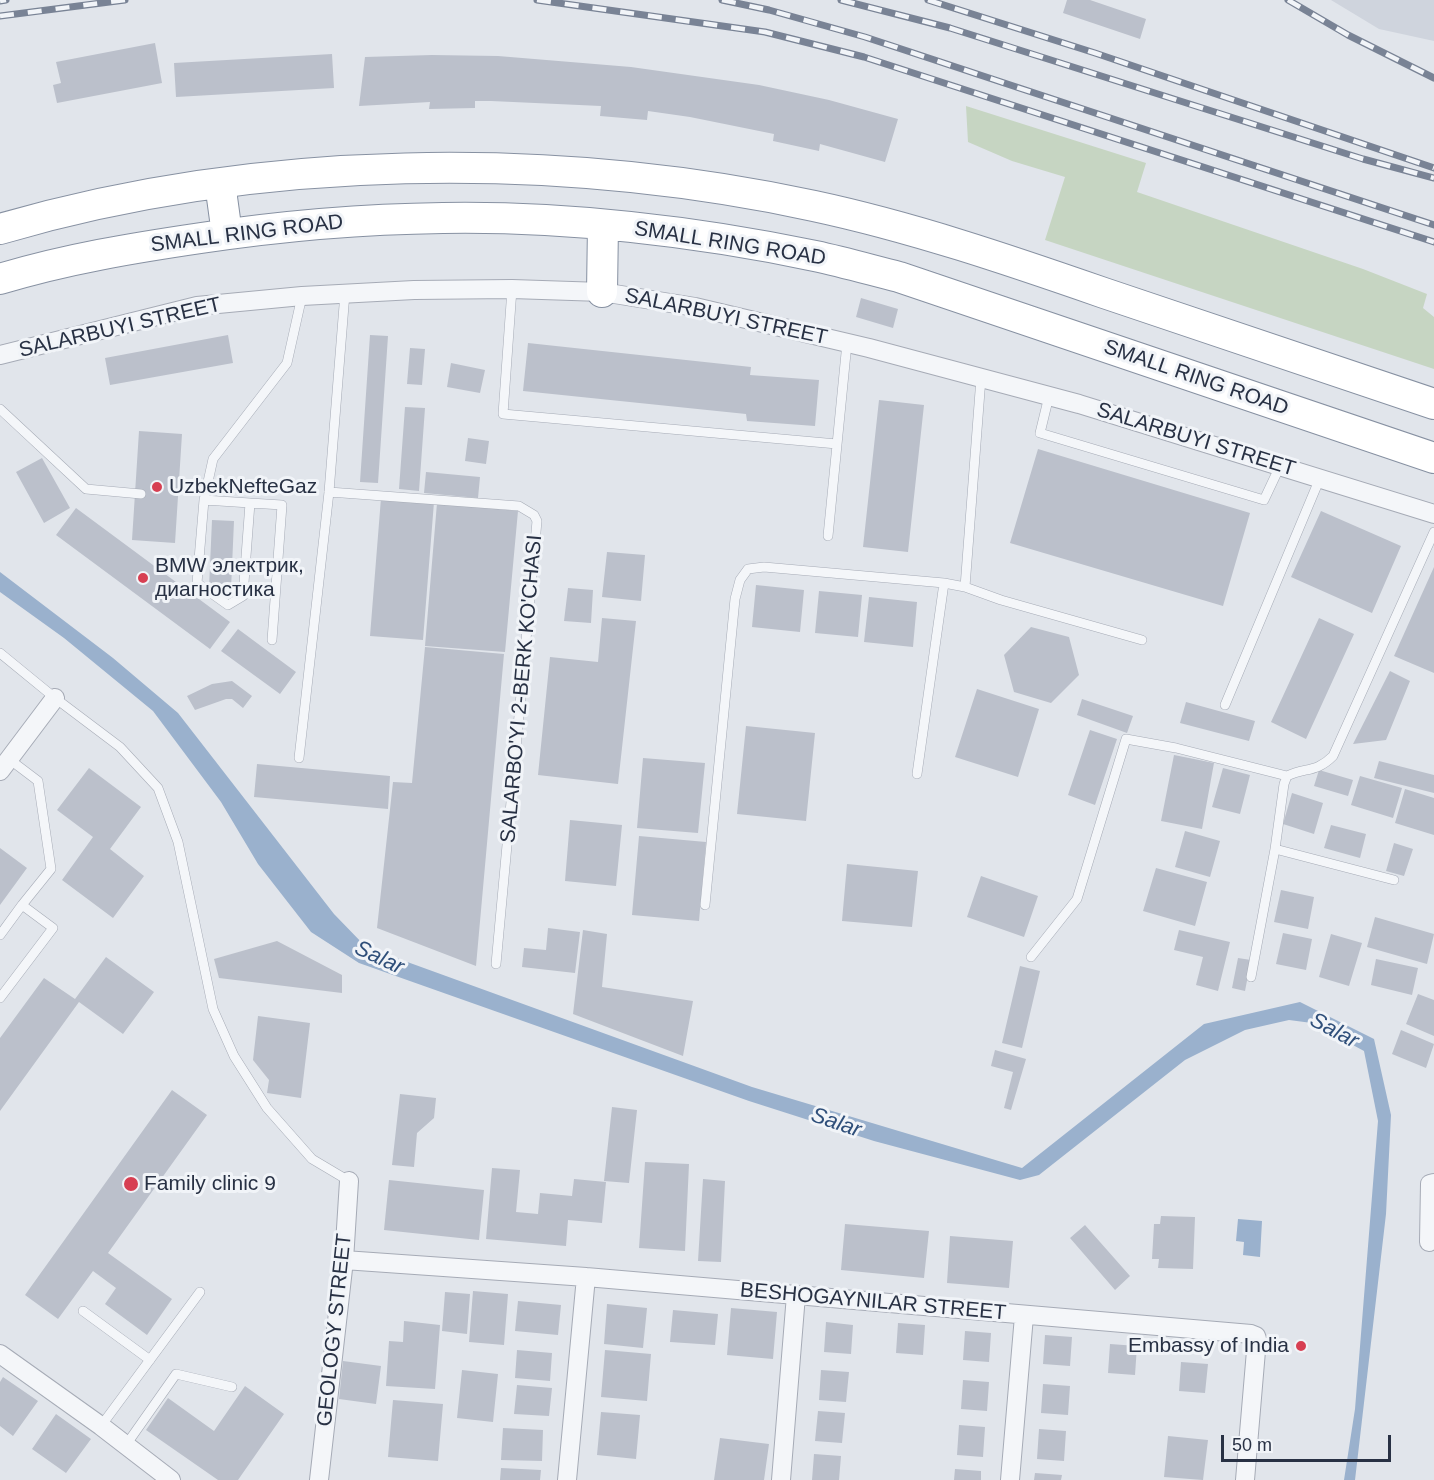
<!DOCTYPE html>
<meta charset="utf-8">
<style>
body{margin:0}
#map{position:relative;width:1434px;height:1480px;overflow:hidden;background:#e1e5eb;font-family:Arial,sans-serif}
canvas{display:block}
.scale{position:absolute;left:1221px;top:1435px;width:170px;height:27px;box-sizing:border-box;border:3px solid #283144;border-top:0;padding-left:8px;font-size:18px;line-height:21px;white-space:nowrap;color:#283144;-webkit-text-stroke:4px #f1f4f8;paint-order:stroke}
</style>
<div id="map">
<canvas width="1434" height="1480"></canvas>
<div class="scale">50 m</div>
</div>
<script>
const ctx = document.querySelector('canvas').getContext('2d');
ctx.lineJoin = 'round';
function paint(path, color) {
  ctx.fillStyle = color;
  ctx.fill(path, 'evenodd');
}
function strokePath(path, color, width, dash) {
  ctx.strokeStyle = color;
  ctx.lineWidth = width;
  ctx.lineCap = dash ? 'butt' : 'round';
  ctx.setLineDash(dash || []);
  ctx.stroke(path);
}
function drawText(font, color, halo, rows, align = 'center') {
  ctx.font = font + ' Arial,sans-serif';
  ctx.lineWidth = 6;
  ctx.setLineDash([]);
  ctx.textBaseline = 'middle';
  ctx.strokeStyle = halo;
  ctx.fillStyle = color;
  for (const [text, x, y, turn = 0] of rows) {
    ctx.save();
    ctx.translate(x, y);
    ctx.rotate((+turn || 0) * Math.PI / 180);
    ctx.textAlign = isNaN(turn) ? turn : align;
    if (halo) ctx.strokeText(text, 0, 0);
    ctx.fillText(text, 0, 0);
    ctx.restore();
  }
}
const built = new Path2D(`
 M1331,0H1434V41L1379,29Z`);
const green = new Path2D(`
 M966,106L1146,163L1137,192L1363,269L1427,294L1423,308L1434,317V369L1045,240L1065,177L1012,161L968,142Z`);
const water = new Path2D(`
 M0,572L113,658L178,713L334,914L366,947L752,1087L1022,1168L1204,1024L1300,1002L1374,1039L1391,1115L1386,1214L1355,1480H1344L1355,1409L1378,1121L1364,1051L1312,1023L1289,1020L1245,1030L1185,1060L1039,1175L1020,1180L874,1141L749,1101L359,963L311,932L258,864L221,802L153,711L64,638L0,592Z
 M1238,1219L1262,1221L1260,1257L1243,1255L1244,1242L1236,1241Z`);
const building = new Path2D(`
 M1067,0H1090L1146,19L1140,39L1063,13Z
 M155,43L162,83L57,103L53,85L61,83L56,62Z
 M332,54L334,88L176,97L174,63Z
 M432,55L498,56L631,67L759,85L829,100L898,119L885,162L820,144L819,151L773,141L774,134L690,117L648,111L647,120L600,116L601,106L491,101H475V108L429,109L430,102L359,106L365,57Z
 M861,298L898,309L893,328L856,317Z
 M228,335L233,363L110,385L105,358Z
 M370,335L388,336L378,483L360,482Z
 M528,343L751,367L750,375L819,380L815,426L747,421L746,414L523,391Z
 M410,348L425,349L422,385L407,384Z
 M451,363L485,370L480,393L447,387Z
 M879,400L924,405L908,552L863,547Z
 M405,407L425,408L419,491L399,489Z
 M139,431L182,434L175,543L132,540Z
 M468,438L489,441L486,464L465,461Z
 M1038,449L1250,513L1223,606L1010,543Z
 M42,458L70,508L44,523L16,472Z
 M426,472L480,477L478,498L424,493Z
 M381,498L434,502L423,640L370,636Z
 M437,503L518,511L505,652L425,646Z
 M76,508L230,622L210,649L56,535Z
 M1321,511L1401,546L1372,613L1291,577Z
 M212,520L234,521L231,589L209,588Z
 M607,552L645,555L641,601L602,597Z
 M1434,567V673L1394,656Z
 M756,585L804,590L800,632L752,627Z
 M568,588L593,590L591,623L564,621Z
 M819,591L862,595L858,637L815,633Z
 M869,597L917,602L913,647L864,642Z
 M602,618L636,621L618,784L538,775L550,657L598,662Z
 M1319,618L1354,634L1306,739L1271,722Z
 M1031,627L1069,637L1079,675L1051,703L1014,692L1004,655Z
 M238,629L296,672L280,694L221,651Z
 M425,647L504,654L476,966L377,928L393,782L412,783Z
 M1390,671L1410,681L1386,740L1353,744Z
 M232,681L252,696L243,708L232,699H226L195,710L187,696L212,684Z
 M977,689L1039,709L1018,777L955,757Z
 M1082,699L1133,716L1127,733L1077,715Z
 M1186,702L1255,721L1249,741L1180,723Z
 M746,726L815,733L806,821L737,814Z
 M1090,730L1117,739L1095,805L1068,795Z
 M1174,755L1214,763L1202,829L1161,821Z
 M643,758L705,763L698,833L637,828Z
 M1379,761L1434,775V793L1374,778Z
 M257,764L390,776L388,809L254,797Z
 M89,768L141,807L110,849L144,876L113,918L62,880L93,837L57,810Z
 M1223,768L1250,775L1240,814L1212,807Z
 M1319,770L1353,780L1348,796L1314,786Z
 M1360,776L1402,788L1393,818L1351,805Z
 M1405,789L1434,798V835L1395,823Z
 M1292,793L1323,803L1314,834L1283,824Z
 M570,820L622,825L616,886L565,881Z
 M1331,825L1366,834L1360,858L1324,848Z
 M1185,831L1220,841L1210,877L1175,867Z
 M639,836L706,842L699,921L632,915Z
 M1394,843L1413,849L1404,876L1386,871Z
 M0,848L27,868L0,905Z
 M847,864L918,871L912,927L842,921Z
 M1156,868L1207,882L1195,926L1143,911Z
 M981,876L1038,896L1024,937L967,917Z
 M1281,890L1314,897L1308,929L1274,922Z
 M1375,917L1434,934L1427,964L1367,947Z
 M548,928L580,932L575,973L522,967L524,948L546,950Z
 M583,930L607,934L602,987L693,1001L683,1056L573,1014Z
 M1179,930L1230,942L1218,991L1196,985L1203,957L1174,950Z
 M1283,933L1312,939L1306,970L1276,964Z
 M1331,934L1362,943L1349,986L1319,977Z
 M277,941L342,975V993L219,978L214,959Z
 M106,957L154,992L123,1034L79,1002L0,1111V1038L44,978L75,999Z
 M1238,958L1251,960L1245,991L1232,988Z
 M1376,959L1418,968L1412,995L1371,985Z
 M1020,966L1040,971L1022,1048L1002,1043Z
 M1418,994L1434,1000V1036L1406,1024Z
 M258,1016L310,1023L301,1098L267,1093L269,1080L253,1060Z
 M1401,1030L1434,1044L1426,1068L1392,1054Z
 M995,1050L1026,1059L1011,1110L1004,1108L1013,1072L991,1066Z
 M172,1090L207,1115L108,1253L172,1299L147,1335L105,1304L116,1288L93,1271L58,1319L25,1295Z
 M400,1094L436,1098L434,1118L417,1133L414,1167L392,1165Z
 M612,1107L637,1110L629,1183L604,1181Z
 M645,1162L689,1164L685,1251L639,1248Z
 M492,1168L520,1170L516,1212L538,1214L540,1193L572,1196L574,1179L606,1182L602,1223L568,1220L566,1246L486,1239Z
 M703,1179L725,1181L721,1262L698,1261Z
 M389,1180L484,1190L479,1240L384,1230Z
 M1161,1216L1195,1217L1193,1269L1158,1268L1159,1259H1152L1154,1224H1160Z
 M845,1224L929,1231L924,1278L841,1270Z
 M1085,1225L1130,1276L1115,1290L1070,1238Z
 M950,1236L1013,1241L1009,1288L947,1283Z
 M473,1291L508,1294L504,1345L469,1342Z
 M445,1292L470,1294L467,1334L442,1331Z
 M518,1301L561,1305L558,1335L515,1331Z
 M607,1304L647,1308L643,1348L604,1344Z
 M731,1308L777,1312L773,1359L727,1355Z
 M673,1310L718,1314L715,1345L670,1342Z
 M404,1321L440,1325L435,1389L386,1386L389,1341L403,1342Z
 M826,1322L853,1325L851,1354L824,1352Z
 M898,1323L925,1325L923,1355L896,1353Z
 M965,1331L991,1333L989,1362L963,1360Z
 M1045,1335L1072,1337L1070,1366L1043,1364Z
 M1110,1344L1137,1346L1135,1375L1108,1373Z
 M517,1350L552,1353L550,1381L515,1378Z
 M605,1350L651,1354L647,1401L601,1397Z
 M343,1361L381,1366L376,1404L339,1399Z
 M1181,1362L1208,1364L1205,1393L1179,1391Z
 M462,1370L498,1374L493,1422L457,1418Z
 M821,1370L849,1372L846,1402L819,1400Z
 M3,1377L38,1401L13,1436L0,1426V1382Z
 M963,1380L989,1382L987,1411L961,1409Z
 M1043,1384L1070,1386L1068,1415L1041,1413Z
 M517,1385L552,1388L549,1416L514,1414Z
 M245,1386L284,1414L238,1480H218L146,1430L168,1398L214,1431Z
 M393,1400L443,1404L438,1461L388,1457Z
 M818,1411L845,1413L842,1443L815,1441Z
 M601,1412L640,1415L636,1459L597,1455Z
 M56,1414L91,1439L66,1473L32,1449Z
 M959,1425L985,1427L983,1457L957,1455Z
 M503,1428L543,1430L542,1461L501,1460Z
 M1039,1429L1066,1431L1064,1461L1037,1459Z
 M1168,1436L1208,1440L1203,1480L1164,1477Z
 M720,1438L769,1444L764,1480H714Z
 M814,1454L841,1456L839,1480H812Z
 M501,1468L541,1470L540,1480H500Z
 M955,1469L981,1471V1480H954Z
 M1035,1473L1062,1475L1061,1480H1034Z`);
const service = new Path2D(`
 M512,289L503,414L837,444
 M1049,396L1040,433L1264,500L1280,466
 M0,409L86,489L141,494
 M329,492L519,506L534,515L537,521L496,964
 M204,500L250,503L243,596L228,605L197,583L204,500L213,459L287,363L302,296
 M250,503L282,505L272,640
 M828,536L847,343
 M965,587L1001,600L1142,640
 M0,653L55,698L120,747L158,788L178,842L213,1009L234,1056L267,1108L312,1159L349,1181
 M1225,705L1320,478
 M299,758L329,492L345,293
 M6,759H9L38,781L51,869L22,905
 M917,774L944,583
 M1275,849L1394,880
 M705,905L735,599L740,580L748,569L764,567L944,583L965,587L981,378
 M0,935L22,905L53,928L0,998
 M1031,957L1077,899L1126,739L1176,748L1287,776
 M1251,977L1275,849L1284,784L1287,776C1306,767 1316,773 1333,756L1434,532
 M83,1311L150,1360
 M101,1426L200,1292
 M126,1445L176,1374L232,1387`);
const minor = new Path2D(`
 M0,355L197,306L302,296L414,290L512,289L602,292L695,307L869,348L1079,404L1434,514
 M0,771L55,698
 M1429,1242L1430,1184L1434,1183
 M344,1260L586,1277L1251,1334L1256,1336L1257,1339L1245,1480
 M0,1354L101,1426L171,1480
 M319,1480L344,1260L349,1181
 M567,1480L586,1277
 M781,1480L796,1295
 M1010,1480L1024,1316`);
const trunk = new Path2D(`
 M220,183L227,234
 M0,229C256,154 553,150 814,206C912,227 1009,260 1104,293C1214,330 1324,367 1434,404
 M0,279C66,259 133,248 201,238C281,226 362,219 443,218C564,216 696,231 815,256C843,262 871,270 899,277L1434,458
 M602,292L603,225`);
const rail = new Path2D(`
 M537,0L765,32L864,57L1434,242
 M722,0L769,10L865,37L1434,225
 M841,0L950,28L1363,159L1434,178
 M928,0L1095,53L1434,168
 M1288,0L1348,35L1434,78
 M0,1L6,0
 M0,16L125,0`);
const markers = [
 [157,487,6,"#d73f52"],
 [143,578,6,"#d73f52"],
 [131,1184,8,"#d73f52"],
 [1301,1346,6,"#d73f52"]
];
const streetNames = [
 ["SMALL RING ROAD",247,234,-7],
 ["SMALL RING ROAD",730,244,9],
 ["SALARBUYI STREET",726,317,12],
 ["SALARBUYI STREET",120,328,-13],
 ["SMALL RING ROAD",1196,378,19],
 ["SALARBUYI STREET",1196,440,17],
 ["SALARBO'YI 2-BERK KO'CHASI",522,689,-85],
 ["BESHOGAYNILAR STREET",873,1302,5],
 ["GEOLOGY STREET",335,1330,-84]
];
const poiNames = [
 ["UzbekNefteGaz",169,487],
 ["BMW электрик,",155,566],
 ["диагностика",155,590],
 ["Family clinic 9",144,1184],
 ["Embassy of India",1289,1346,"right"]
];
const waterNames = [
 ["Salar",379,958,25],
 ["Salar",1334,1031,28],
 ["Salar",836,1123,19]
];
paint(built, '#cfd4dd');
paint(green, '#c6d5c2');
paint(water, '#9ab1cd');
paint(building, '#bbc0cb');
strokePath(service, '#a6abb6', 10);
strokePath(minor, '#a6abb6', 20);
strokePath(trunk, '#8791a2', 32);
strokePath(service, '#f4f6f9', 9);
strokePath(minor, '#f4f6f9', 18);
strokePath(trunk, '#fff', 30);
strokePath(rail, '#798395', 7);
strokePath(rail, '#f1f4f8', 4.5, [14]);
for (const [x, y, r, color] of markers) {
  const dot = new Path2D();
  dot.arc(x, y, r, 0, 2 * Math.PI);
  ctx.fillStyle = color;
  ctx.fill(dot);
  strokePath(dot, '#f1f4f8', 2);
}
drawText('21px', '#283144', '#f1f4f8', streetNames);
drawText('21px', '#283144', '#f1f4f8', poiNames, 'left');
drawText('italic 22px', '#2f4f7a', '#f1f4f8', waterNames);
</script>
